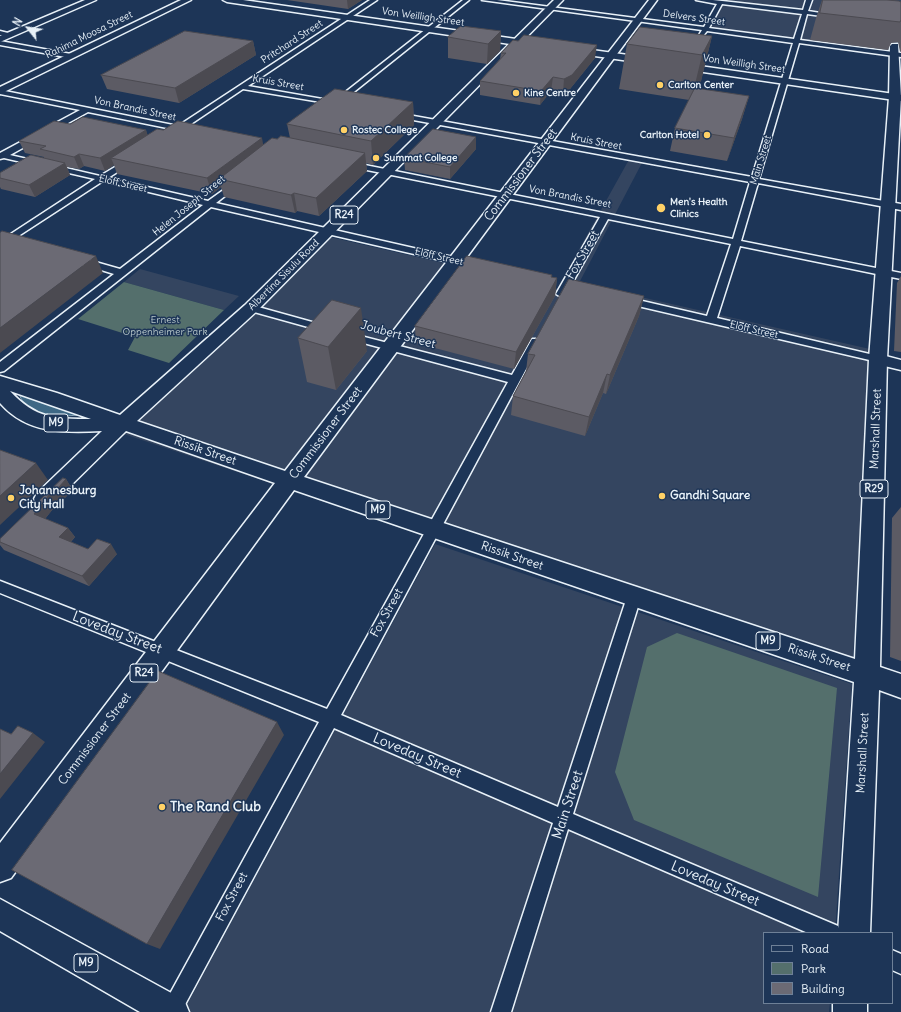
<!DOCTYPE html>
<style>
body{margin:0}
#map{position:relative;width:901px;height:1012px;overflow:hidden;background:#1d3557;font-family:Delius,sans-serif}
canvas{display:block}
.legend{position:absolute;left:763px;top:932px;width:130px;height:72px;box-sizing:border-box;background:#1d3557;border:1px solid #6e8097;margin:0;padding:5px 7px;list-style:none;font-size:12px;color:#e8f1f8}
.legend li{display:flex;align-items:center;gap:8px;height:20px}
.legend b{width:20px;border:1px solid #6e8097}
.north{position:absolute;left:8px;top:8px;width:40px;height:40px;-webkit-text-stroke:3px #1d3557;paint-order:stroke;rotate:300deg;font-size:11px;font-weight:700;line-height:16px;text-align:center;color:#e8f1f8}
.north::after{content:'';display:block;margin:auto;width:14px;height:18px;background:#e8f1f8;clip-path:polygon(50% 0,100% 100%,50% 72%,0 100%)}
</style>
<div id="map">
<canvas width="901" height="1012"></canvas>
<ul class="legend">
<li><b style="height:5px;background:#1d3557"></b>Road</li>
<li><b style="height:11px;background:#546f6c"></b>Park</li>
<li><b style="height:11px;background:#6b6a74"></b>Building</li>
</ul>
<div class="north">N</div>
</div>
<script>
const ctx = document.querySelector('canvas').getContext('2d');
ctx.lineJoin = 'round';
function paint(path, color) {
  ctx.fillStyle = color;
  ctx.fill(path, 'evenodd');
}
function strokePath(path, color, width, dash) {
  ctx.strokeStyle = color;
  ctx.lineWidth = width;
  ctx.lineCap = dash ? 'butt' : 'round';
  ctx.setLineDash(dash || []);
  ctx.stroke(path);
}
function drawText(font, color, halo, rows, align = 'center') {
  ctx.font = font + ' Delius,sans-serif';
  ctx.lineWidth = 3;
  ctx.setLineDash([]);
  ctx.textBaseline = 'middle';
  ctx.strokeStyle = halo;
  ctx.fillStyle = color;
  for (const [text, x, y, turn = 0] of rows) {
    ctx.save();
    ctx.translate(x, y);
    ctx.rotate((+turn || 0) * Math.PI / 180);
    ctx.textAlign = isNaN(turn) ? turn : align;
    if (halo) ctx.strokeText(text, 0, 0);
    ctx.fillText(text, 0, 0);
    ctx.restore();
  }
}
const built = new Path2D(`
 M715,0H901V53L710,28L724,1Z
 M631,156L644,159L579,283L870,349L852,678L121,433L321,235L557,289Z
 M140,269L239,296L224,310L124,282Z
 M435,544L852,684L835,933H764V1003H830L829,1012H183Z`);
const green = new Path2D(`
 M124,282L224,310L169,363L128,350L135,337L78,319Z
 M677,633L837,688L818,897L634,820L615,772L647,647Z`);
const water = new Path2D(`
 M19,394L82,415C59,416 29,421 19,394Z`);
const street = new Path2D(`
 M370,0H377L248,86L334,101L463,0H469L340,103L339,105L243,89L185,128H189V132L180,131L175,133L171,131L172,129L88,112L10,155L100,176L130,158L134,160L133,162L108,178L208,201L236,181L240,183L239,185L216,203L466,260L469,261V265L466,266L211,207L4,371L0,372V362L114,274L82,264V260L85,259L120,269L203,205L103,181L0,248V241L95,179L4,158L0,159V153L80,110L0,94V90L178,126Z
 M482,0H497L704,27L717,4L696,0H713L803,10L806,0H812L808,11L839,16L836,18L807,14L800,40L901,53V57L799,43L759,179L901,204V210L758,183L741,241L901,273V279L740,246L717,318L878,356L882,357L883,359L882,361L878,362L625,303L620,300L625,297L707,316L731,244L608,219L566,294L561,297L556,294L600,217L347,166L346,164L350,162L733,239L750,182L397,117L393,115L397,113L752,177L793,43L707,31L702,37L699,35L702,30ZM722,4L802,14L794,39L709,28Z
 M0,31L12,34L13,35L10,37L0,35Z
 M0,41L71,54L74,56L71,58L0,45Z
 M251,305L330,327L331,329L326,332L247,310L246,308Z
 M349,333L512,375L532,339H540L541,341L341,715L558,807L627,597L629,593L634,591L639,593L641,597L573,814L838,926L841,933H808L568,829L511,1012H491L553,823L334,728L181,1012H160L319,722L0,593V581L327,709L508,382L345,338L344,336Z
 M892,950L901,954V974L892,970Z`);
const secondary = new Path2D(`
 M85,0H96L0,42V36Z
 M181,0H191L0,94V87Z
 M223,0H243L537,42L541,45L537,48L227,2Z
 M570,47L650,58L655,61L650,64L567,52L566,50Z
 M679,63L901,95V101L676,68V64Z
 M878,354L901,360V370L872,363L870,359L872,355Z`);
const primary = new Path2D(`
 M554,0H563L257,311L137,421L285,471L649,0H657L304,477L855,659L869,359L889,97L890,46L892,44H898L901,97L887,359L880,667L901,674V698L879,690L870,933H838L854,682L294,490L11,878L0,882V843L275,483L126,431L51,505L44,507L37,505L34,499L37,493L102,431C64,433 27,434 0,403V376L57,393L120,415L245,305ZM10,391L91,419C55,419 36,419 10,391Z
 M0,899L184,1000L189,1012H140L0,931Z
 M833,1003H867V1012H833Z`);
const wall = new Path2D(`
 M287,0H362L348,9Z
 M822,0H887L901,2V52L900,51L898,42L891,43L888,50L810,40L816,18Z
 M501,31L500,51L487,64L448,58V37Z
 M712,36L701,81L697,89L749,96L742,119L727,161L670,151L675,128L689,100L619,89L627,44Z
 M253,41L256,55L179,103L107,89L101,75Z
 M501,53L595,58L570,89L563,93L551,91L540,105L480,95V81L500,59Z
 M413,102L414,125L373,165L366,163L367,171L319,216L297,211L295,213L224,197L221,187L212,194L117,174L114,165L105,171L84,166L79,169L67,167L70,175L35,197L1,189L0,187V173L44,158V157L25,153L19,141L70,124L146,130L147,135L163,130L263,145L277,139L290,138L287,124Z
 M476,149L450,179L405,170L404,158Z
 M901,276V352L894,351L897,283Z
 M552,277L557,278L555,296L514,369L416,343L415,326Z
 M644,296L639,316L606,394L603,393L585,436L511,415L513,396L526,371L528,354Z
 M298,338L367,351L336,390L307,382Z
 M66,479L72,489L66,497L56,505L45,519L68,528L75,537L71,542L88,549L117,554L89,586L4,550L0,545V539Z
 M901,507V661L890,657L892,518Z`);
const shadedWall = new Path2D(`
 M347,0H362L348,9Z
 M501,31L500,51L487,64L488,44Z
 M712,36L701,81L691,101L702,55Z
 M253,41L256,55L179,103L175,88Z
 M597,45L595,58L570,89L563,93L564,79Z
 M553,77L551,91L540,105L541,91Z
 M749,96L742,119L727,161L734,138Z
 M413,102L414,125L373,165L371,141Z
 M146,130L150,142L111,158L114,165L105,171L100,158Z
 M476,137V149L450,179V167Z
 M262,138L265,154L219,179L221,187L212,194L207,178Z
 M365,153L367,171L319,216L316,198Z
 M79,154L84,166L79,169L74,157Z
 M65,163L70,175L35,197L29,185Z
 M294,193L297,211L295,213L291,195Z
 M96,256L103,273L0,353V328Z
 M552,275L550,291L557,278L555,296L514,369L516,352Z
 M644,296L639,316L606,394L610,375Z
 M361,308L367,351L336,390L328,347Z
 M607,374L603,393L585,436L589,417Z
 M36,463L48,480L0,525V496Z
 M66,479L72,489L66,497L56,505L41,524L34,514L49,495Z
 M68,528L75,537L66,547L59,537Z
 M111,544L117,554L89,586L82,576Z
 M277,722L284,735L160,949L147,944Z
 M33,733L45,742L0,799V774Z`);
const building = new Path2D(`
 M823,0H887L899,1L901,2V20L900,22L820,13Z
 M461,26L501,31L488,44L448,37Z
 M640,27L712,36L702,55L627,44Z
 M185,31L253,41L175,88L101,75Z
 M524,35L597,45L572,75L564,79L553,77L541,91L480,81L506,53H501L513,40L518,41Z
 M695,88L749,96L734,138L675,128Z
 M335,89L413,102L371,141L287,124Z
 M83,117L146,130L100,158L79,154L74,157L40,149L46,146L19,141L54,121L70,124Z
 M178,121L262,138L207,178L111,158L157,129L163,130Z
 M433,129L476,137L450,167L404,158Z
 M281,136L365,153L316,198L294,193L291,195L219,179L272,138L277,139Z
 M31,155L65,163L29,185L0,178V173Z
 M2,231L96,256L0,328V233Z
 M467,256L552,275L551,277L557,278L516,352L415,326Z
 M569,279L644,296L610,375L607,374L589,417L513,396L535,355L528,354Z
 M332,300L361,308L328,347L298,338Z
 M0,450L36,463L0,496Z
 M63,478L66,479L59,487L49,495L34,514L68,528L59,537L88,549L97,539L111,544L82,576L0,542V539Z
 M158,671L277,722L147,944L12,870Z
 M18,726L33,733L0,774V729L11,734Z`);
const markers = [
 [660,85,4,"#ffd166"],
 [516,93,4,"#ffd166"],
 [344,130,4,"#ffd166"],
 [707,135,4,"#ffd166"],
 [376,158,4,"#ffd166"],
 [661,208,5,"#ffd166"],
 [662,496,4,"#ffd166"],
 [11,498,4,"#ffd166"],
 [162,807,4,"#ffd166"]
];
const farStreetnames = [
 ["Von Weilligh Street",423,17,8],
 ["Delvers Street",694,18,8],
 ["Rahima Moosa Street",89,35,-26],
 ["Pritchard Street",292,42,-33],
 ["Von Weilligh Street",744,64,8],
 ["Kruis Street",278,83,10],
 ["Von Brandis Street",135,109,12],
 ["Kruis Street",596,142,11],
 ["Main Street",761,160,-73],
 ["Eloff Street",123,184,13],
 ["Von Brandis Street",570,197,11],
 ["Helen Joseph Street",189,206,-39],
 ["Eloff Street",439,257,13],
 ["Albertina Sisulu Road",284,275,-45],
 ["Eloff Street",754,330,13]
];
const farPoinames = [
 ["Carlton Center",668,85],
 ["Kine Centre",524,93],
 ["Rostec College",352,130],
 ["Carlton Hotel",699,135,"right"],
 ["Summat College",384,158],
 ["Men's Health",670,202],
 ["Clinics",670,214]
];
const farParknames = [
 ["Ernest",165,320],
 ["Oppenheimer Park",165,332]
];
const shields = [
 [344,215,28],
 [56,423,24],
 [874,489,28],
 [378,510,24],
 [768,641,24],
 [144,673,28],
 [86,963,24]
];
const shieldNames = [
 ["R24",344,215],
 ["M9",56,423],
 ["R29",874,489],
 ["M9",378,510],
 ["M9",768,641],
 ["R24",144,673],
 ["M9",86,963]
];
const streetNames = [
 ["Commissioner Street",521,175,-53],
 ["Fox Street",583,255,-60],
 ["Joubert Street",398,335,15],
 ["Marshall Street",876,429,-88],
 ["Commissioner Street",326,433,-53],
 ["Rissik Street",205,451,19],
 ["Rissik Street",512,556,19],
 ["Fox Street",387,613,-61],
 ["Rissik Street",819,658,18],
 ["Commissioner Street",95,739,-53],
 ["Marshall Street",863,753,-87],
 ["Fox Street",232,897,-62]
];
const poiNames = [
 ["Johannesburg",19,491],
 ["City Hall",19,505],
 ["Gandhi Square",670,496]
];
const nearStreetnames = [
 ["Loveday Street",117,633,21],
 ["Loveday Street",417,756,23],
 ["Main Street",568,805,-72],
 ["Loveday Street",715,884,23]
];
const nearPoinames = [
 ["The Rand Club",170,807]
];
paint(built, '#344560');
paint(green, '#546f6c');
paint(water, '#3e6885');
strokePath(water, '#829fb3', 1);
strokePath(street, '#e8f1f8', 3);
strokePath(secondary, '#e8f1f8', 3);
strokePath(primary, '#e8f1f8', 3);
paint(street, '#1d3557');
paint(secondary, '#1d3557');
paint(primary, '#1d3557');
paint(wall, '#5c5b64');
paint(shadedWall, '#4b4a51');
paint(building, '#6b6a74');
strokePath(building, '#4b4a51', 1);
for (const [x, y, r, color] of markers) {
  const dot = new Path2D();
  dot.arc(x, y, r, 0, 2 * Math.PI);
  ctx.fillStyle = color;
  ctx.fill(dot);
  strokePath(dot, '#1d3557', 1.5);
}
drawText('10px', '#e8f1f8', '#1d3557', farStreetnames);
drawText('bold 10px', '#e8f1f8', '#1d3557', farPoinames, 'left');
drawText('10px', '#b4c4c7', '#1d3557', farParknames);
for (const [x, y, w] of shields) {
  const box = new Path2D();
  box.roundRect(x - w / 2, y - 9, w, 18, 3);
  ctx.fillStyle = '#1d3557';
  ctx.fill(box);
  strokePath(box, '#e8f1f8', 1);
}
drawText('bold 11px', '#e8f1f8', null, shieldNames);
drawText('12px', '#e8f1f8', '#1d3557', streetNames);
drawText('bold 12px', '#e8f1f8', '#1d3557', poiNames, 'left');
drawText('14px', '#e8f1f8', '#1d3557', nearStreetnames);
drawText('bold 14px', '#e8f1f8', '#1d3557', nearPoinames, 'left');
</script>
